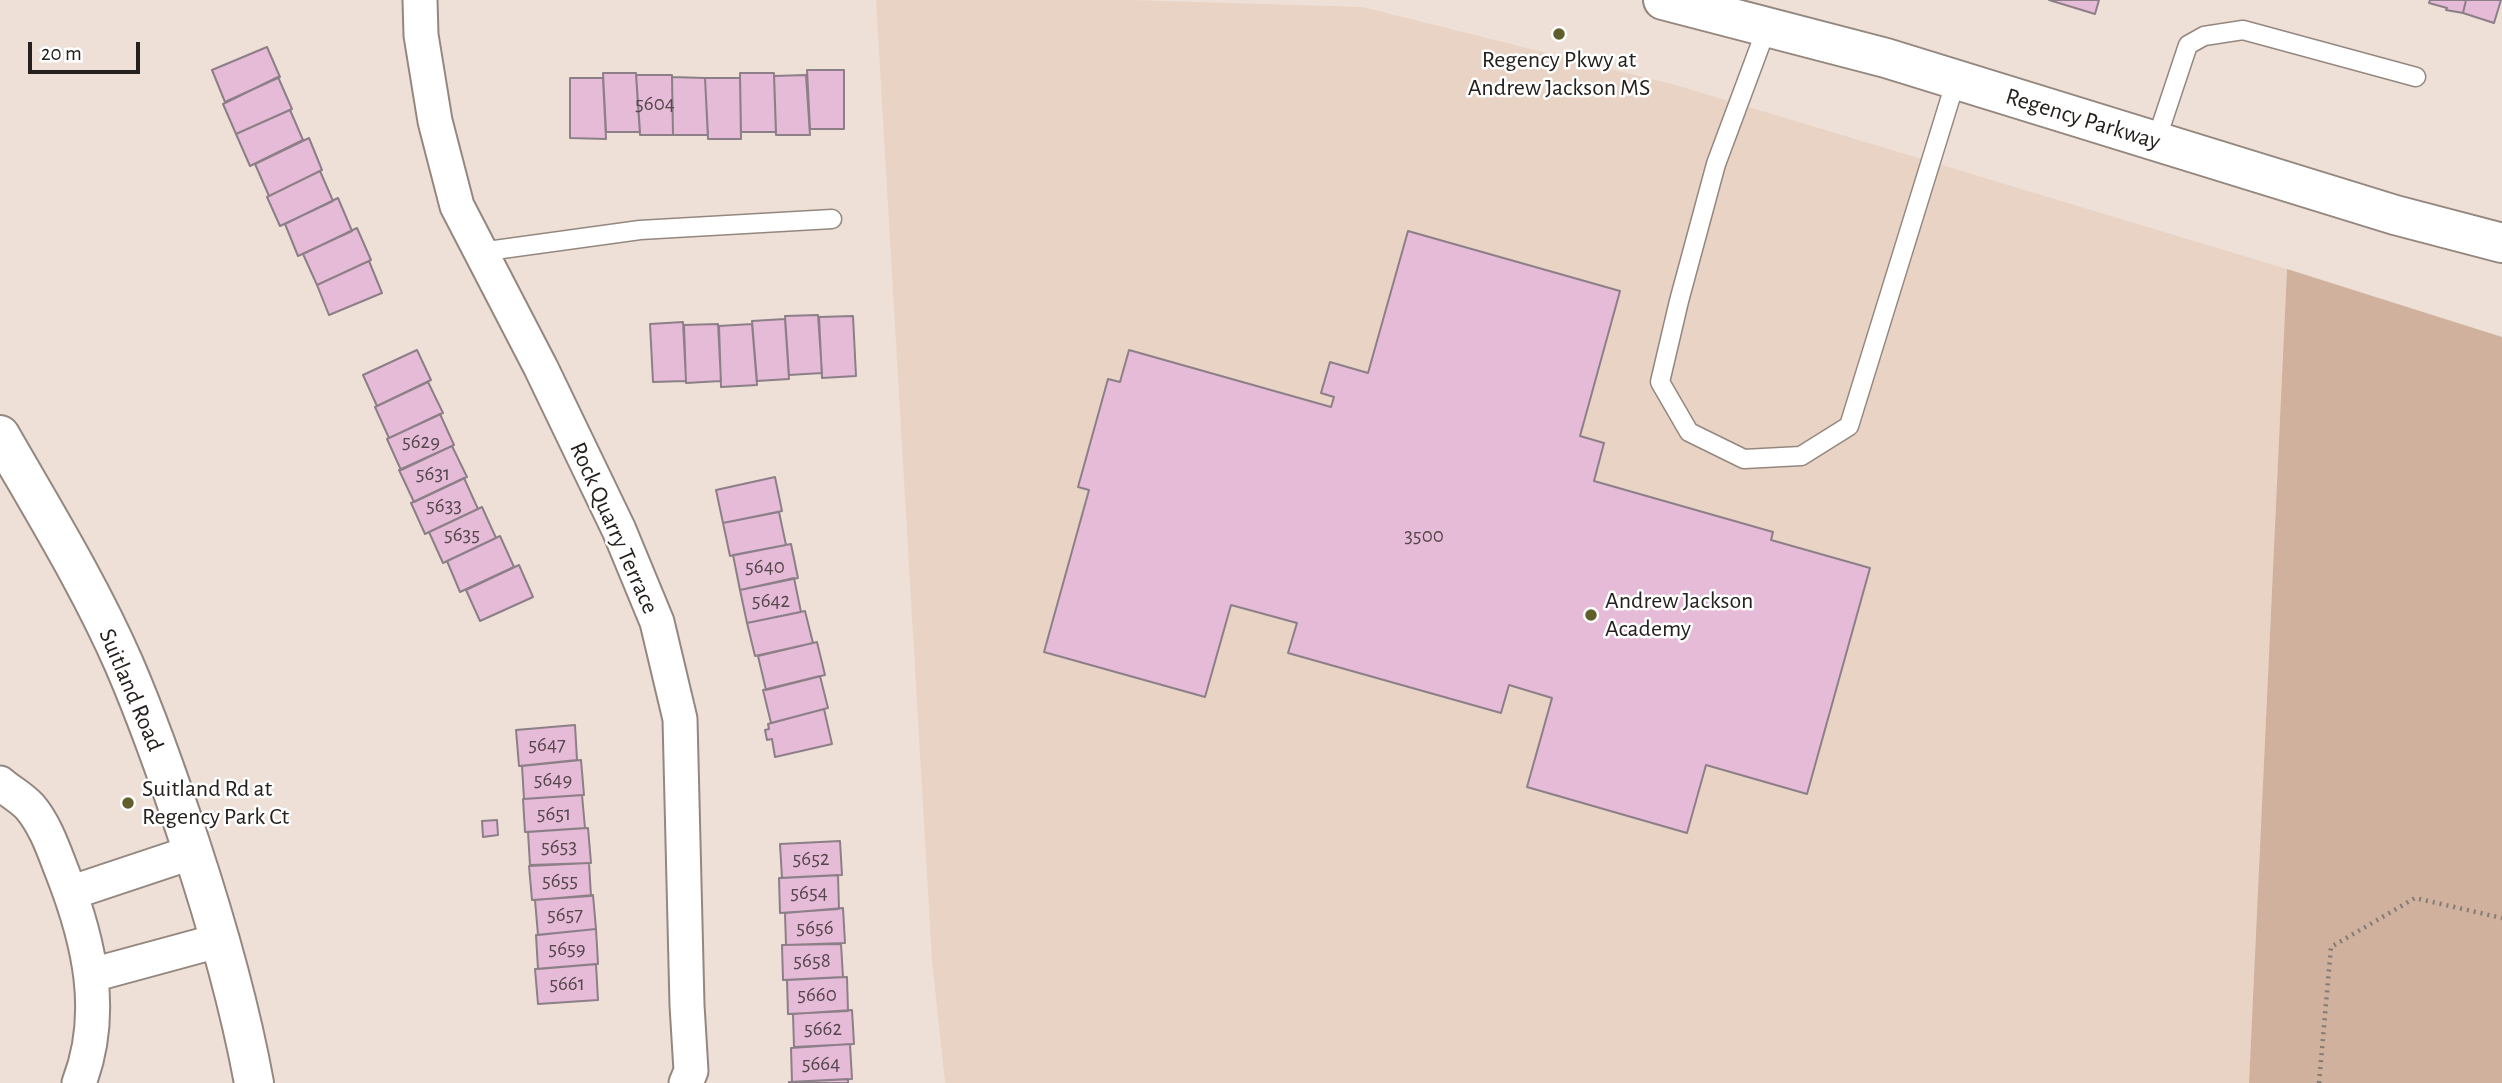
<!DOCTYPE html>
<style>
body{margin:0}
#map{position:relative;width:2502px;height:1083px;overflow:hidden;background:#eee0d7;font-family:"Alegreya Sans",sans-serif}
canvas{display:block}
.scale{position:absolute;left:28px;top:42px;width:112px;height:32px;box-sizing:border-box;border:4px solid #25201d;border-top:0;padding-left:9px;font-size:21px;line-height:24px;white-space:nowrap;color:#25201d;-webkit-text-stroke:5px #fff;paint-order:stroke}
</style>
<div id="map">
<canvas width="2502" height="1083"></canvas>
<div class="scale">20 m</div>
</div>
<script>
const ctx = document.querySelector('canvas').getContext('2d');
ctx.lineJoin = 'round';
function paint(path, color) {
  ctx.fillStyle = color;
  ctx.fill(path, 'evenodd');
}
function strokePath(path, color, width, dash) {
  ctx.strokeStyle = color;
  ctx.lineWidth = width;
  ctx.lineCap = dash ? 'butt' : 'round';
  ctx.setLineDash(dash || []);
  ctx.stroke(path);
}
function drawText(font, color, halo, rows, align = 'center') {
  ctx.font = font + ' "Alegreya Sans",sans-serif';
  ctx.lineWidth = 5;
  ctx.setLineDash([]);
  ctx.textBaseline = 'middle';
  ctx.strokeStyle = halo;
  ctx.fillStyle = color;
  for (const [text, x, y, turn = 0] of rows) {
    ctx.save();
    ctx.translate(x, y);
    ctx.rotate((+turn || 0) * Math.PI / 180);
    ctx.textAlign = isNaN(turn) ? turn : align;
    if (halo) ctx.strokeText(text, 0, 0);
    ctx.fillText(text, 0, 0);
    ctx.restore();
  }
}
const built = new Path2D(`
 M876,0H1130L1362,7L1679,86L2287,269L2249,1083H945L932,960Z`);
const green = new Path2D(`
 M2287,269L2502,337V1083H2249Z`);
const building = new Path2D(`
 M2049,0H2099L2095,14Z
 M2430,0H2466L2463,13L2446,10L2447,8L2429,3Z
 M2466,0H2501L2494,23L2463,13Z
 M267,47L280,77L225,102L212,70Z
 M807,70H844V129H810Z
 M603,73H636L640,132H606Z
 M740,73H774L776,132H741Z
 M636,75H672L673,135H640Z
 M806,75L810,135H776L774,76Z
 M278,77L292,109L236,134L223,104Z
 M672,77L705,78L708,135H673Z
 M570,78H603L606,139L570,138Z
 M705,78H740L741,139H708Z
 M290,110L303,140L250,166L236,134Z
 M309,138L322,170L269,196L255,164Z
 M320,171L333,201L280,226L267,197Z
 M338,198L352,231L298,256L285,224Z
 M357,228L371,260L317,285L303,254Z
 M1408,231L1620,291L1580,436L1604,443L1594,481L1773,532L1771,540L1870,568L1807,794L1706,765L1687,833L1527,787L1552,698L1509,685L1501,713L1288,653L1297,623L1231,605L1205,697L1044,652L1089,490L1078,487L1108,379L1120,382L1129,350L1331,407L1334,397L1321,393L1330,362L1368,373Z
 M369,261L382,293L329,315L317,285Z
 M818,315L822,373L789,375L785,316Z
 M853,316L856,376L822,378L819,317Z
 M785,319L789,379L757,381L752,321Z
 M683,322L686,381L653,382L650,324Z
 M718,324L721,381L686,383L684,325Z
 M752,324L757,385L721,387L719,326Z
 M417,350L431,380L377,406L363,375Z
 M428,382L443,413L389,438L375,407Z
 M440,414L454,445L401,470L387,439Z
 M452,446L467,477L414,502L399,470Z
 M775,477L782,511L723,523L716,490Z
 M464,478L478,509L425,534L411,503Z
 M482,507L496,538L443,563L429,532Z
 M779,512L786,545L730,556L723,523Z
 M500,536L514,567L460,592L447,561Z
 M791,544L798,578L740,590L733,555Z
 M519,565L533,597L480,621L466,590Z
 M794,578L801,612L747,623L740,590Z
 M805,611L813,643L755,656L747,623Z
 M817,642L825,675L766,690L758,656Z
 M820,676L828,708L771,723L763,690Z
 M824,709L832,744L775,757L772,739L767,740L765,730L769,729L768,724Z
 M575,725L577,760L519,766L516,730Z
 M581,760L584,795L524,799L522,766Z
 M582,795L585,828L525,832L523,799Z
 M497,820L498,835L483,837L482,821Z
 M588,828L591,863L530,865L528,832Z
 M840,841L842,875L782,878L780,844Z
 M589,863L591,896L532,900L529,866Z
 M838,875L839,909L780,913L779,878Z
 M593,895L596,929L538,935L535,900Z
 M843,908L845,943L786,945L785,913Z
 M596,929L598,964L538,969L536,935Z
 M841,944L843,977L783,980L782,945Z
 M596,964L598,1000L538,1004L535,969Z
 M847,977L848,1011L788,1014L787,980Z
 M852,1010L854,1044L794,1047L793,1014Z
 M850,1044L852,1079L792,1082L791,1048Z
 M848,1079V1083H789V1082Z`);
const path = new Path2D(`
 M2319,1083L2331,947L2415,898L2502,918`);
const lane = new Path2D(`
 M1767,27L1716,164L1679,301L1660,382L1689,432L1744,459L1801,456L1849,426L1956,80
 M2156,141L2188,45L2204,36L2243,30L2416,77
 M480,252L640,230L832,219`);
const street = new Path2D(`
 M420,0L421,35L435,121L457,206L541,368L619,530L657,622L680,719L687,1005L691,1071L686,1083
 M0,783C9,791 22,798 30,807C46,826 54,851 63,874C89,941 106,1013 79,1083
 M70,893L193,852
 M92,975L221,940`);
const secondary = new Path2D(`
 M1663,0L1886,58L2395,215L2502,243
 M0,435C43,510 89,584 124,664C149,722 170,782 190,843C216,922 239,1001 254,1083`);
const markers = [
 [1559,34,7,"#605e2b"],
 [1591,615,7,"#605e2b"],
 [128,803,7,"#605e2b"]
];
const numberNames = [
 ["5604",655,104],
 ["5629",421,442],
 ["5631",433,474],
 ["5633",444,506],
 ["5635",462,535],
 ["3500",1424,536],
 ["5640",765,567],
 ["5642",771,601],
 ["5647",547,745],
 ["5649",553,780],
 ["5651",554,814],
 ["5653",559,847],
 ["5652",811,859],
 ["5655",560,881],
 ["5654",809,893],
 ["5657",565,915],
 ["5656",815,928],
 ["5659",567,949],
 ["5658",812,961],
 ["5661",567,984],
 ["5660",817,995],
 ["5662",823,1029],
 ["5664",821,1064]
];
const poiNames = [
 ["Regency Pkwy at",1559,60,"center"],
 ["Andrew Jackson MS",1559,88,"center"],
 ["Andrew Jackson",1605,601],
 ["Academy",1605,629],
 ["Suitland Rd at",142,789],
 ["Regency Park Ct",142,817]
];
const streetNames = [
 ["Regency Parkway",2083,119,17],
 ["Rock Quarry Terrace",614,528,66],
 ["Suitland Road",131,690,67]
];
paint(built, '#e8d3c5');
paint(green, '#cfb19e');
paint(building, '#e6bbd7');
strokePath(building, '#8c7f87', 2);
strokePath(lane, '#94877f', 21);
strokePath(street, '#94877f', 37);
strokePath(secondary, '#94877f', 42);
strokePath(path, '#847b75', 4.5, [2, 5]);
strokePath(lane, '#fff', 18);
strokePath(street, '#fff', 33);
strokePath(secondary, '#fff', 38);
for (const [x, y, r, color] of markers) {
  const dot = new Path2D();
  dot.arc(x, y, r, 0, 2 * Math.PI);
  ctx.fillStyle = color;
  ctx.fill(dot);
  strokePath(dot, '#fff', 2.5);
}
drawText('21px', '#55474c', null, numberNames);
drawText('24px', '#25201d', '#fff', poiNames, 'left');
drawText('24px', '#25201d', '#fff', streetNames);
</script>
